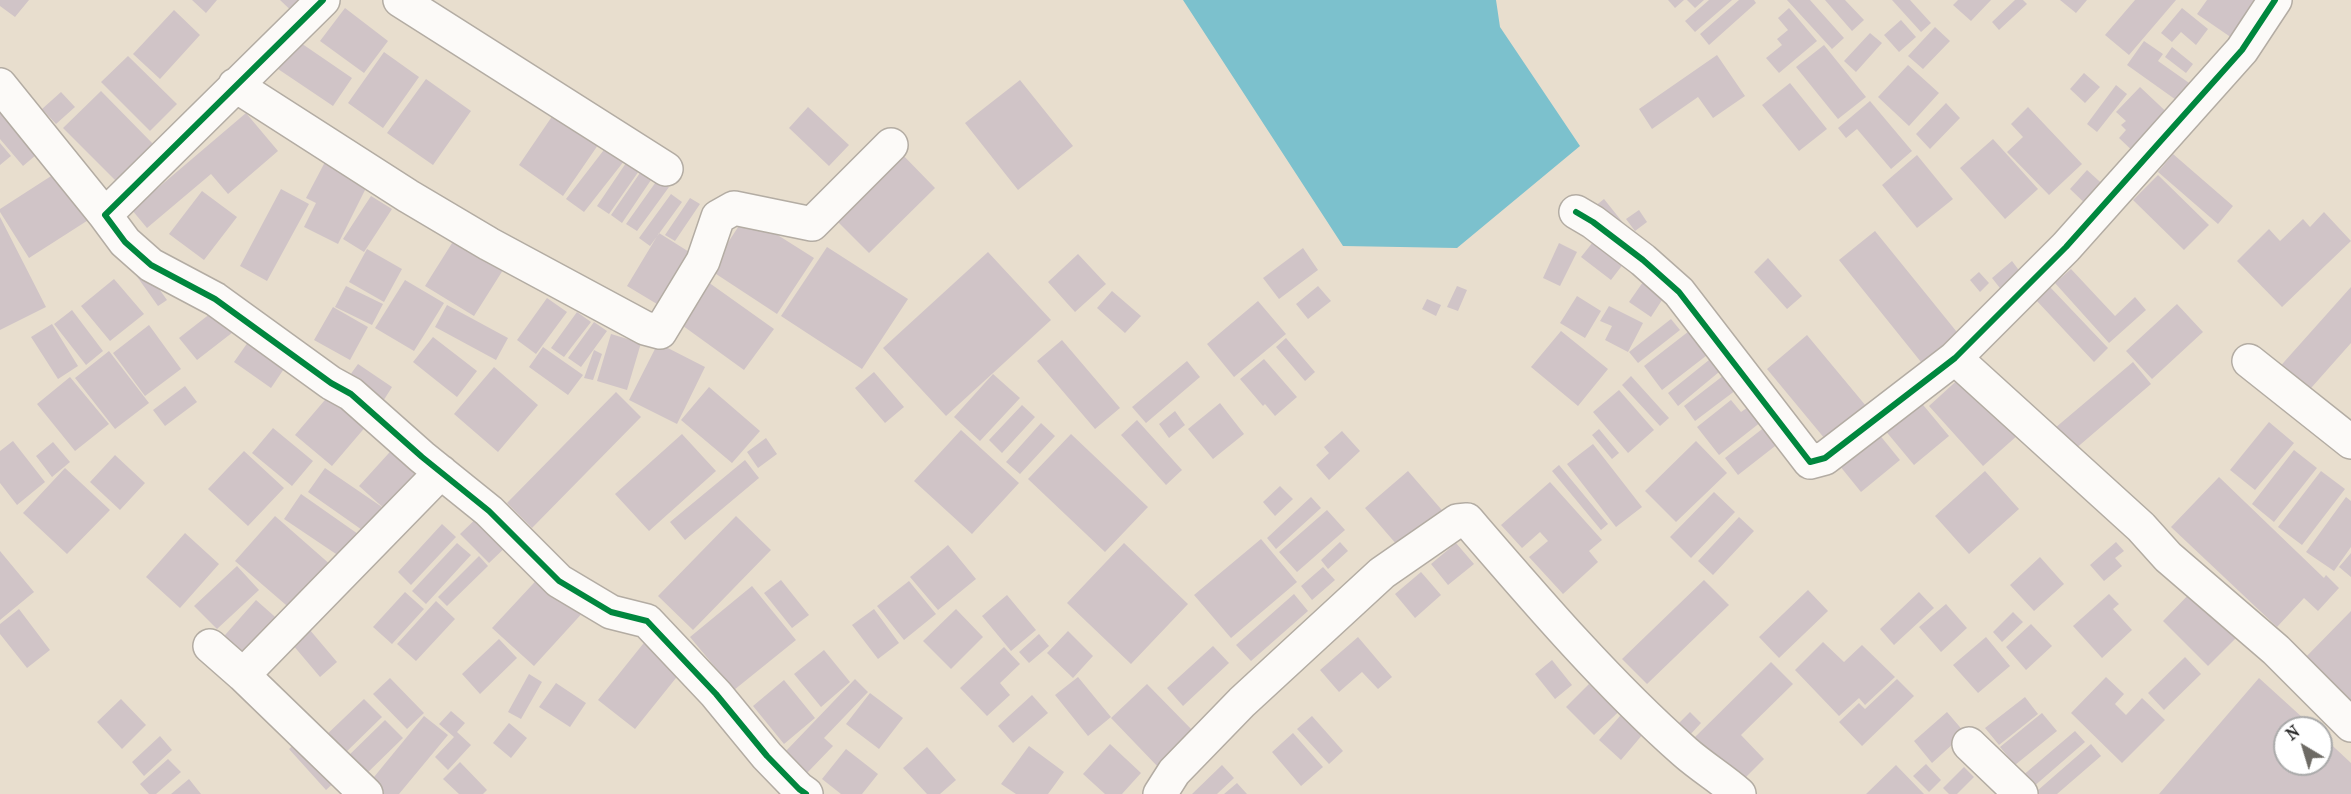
<!DOCTYPE html>
<style>
body{margin:0}
#map{position:relative;width:2351px;height:794px;overflow:hidden;background:#e8dece;font-family:"IM FELL French Canon",serif}
canvas{display:block}
.north{position:absolute;left:2273px;top:716px;width:60px;height:60px;box-sizing:border-box;background:#fff;border:2px solid #aaa;border-radius:50%;rotate:322deg;font-size:16px;font-weight:700;line-height:24px;text-align:center;color:#2b2b2b}
.north::after{content:'';display:block;margin:auto;width:21px;height:27px;background:#6d6a64;clip-path:polygon(50% 0,100% 100%,50% 72%,0 100%)}
</style>
<div id="map">
<canvas width="2351" height="794"></canvas>
<div class="north">N</div>
</div>
<script>
const ctx = document.querySelector('canvas').getContext('2d');
ctx.lineJoin = 'round';
function paint(path, color) {
  ctx.fillStyle = color;
  ctx.fill(path, 'evenodd');
}
function strokePath(path, color, width, dash) {
  ctx.strokeStyle = color;
  ctx.lineWidth = width;
  ctx.lineCap = dash ? 'butt' : 'round';
  ctx.setLineDash(dash || []);
  ctx.stroke(path);
}
const water = new Path2D(`
 M1183,0H1496L1500,27L1580,146L1457,248L1343,246Z`);
const building = new Path2D(`
 M0,0H29L15,17L0,6Z
 M192,0H217L206,13Z
 M280,0H318L300,19Z
 M1668,0H1684L1675,8Z
 M1687,0H1704L1695,8Z
 M1709,0H1732L1695,32L1685,21Z
 M1739,0H1754L1756,3L1709,45L1700,34Z
 M1787,0H1810L1844,38L1832,49Z
 M1825,0H1845L1864,20L1852,31Z
 M1892,0H1910L1931,23L1921,32Z
 M1958,0H1991L1971,21L1953,5Z
 M2015,0H2023L2027,4L1999,30L1992,22Z
 M2060,0H2087L2076,13Z
 M2135,0H2176L2129,55L2105,35Z
 M2207,0H2259L2232,38L2197,14Z
 M345,8L388,41L364,73L320,41Z
 M1789,8L1817,41L1779,73L1766,58L1782,45L1777,39L1788,30L1778,18Z
 M2182,8L2208,29L2196,45L2181,32L2172,42L2161,33Z
 M174,10L200,35L160,79L133,54Z
 M1901,20L1916,37L1899,52L1884,35Z
 M1935,27L1950,41L1923,69L1908,56Z
 M1870,33L1882,43L1856,72L1844,61Z
 M298,41L352,78L333,106L278,69Z
 M2144,41L2163,54L2158,61L2199,90L2186,107L2127,65Z
 M1824,45L1866,97L1838,119L1796,67Z
 M2172,47L2193,64L2186,73L2165,57Z
 M384,52L419,77L383,128L348,103Z
 M1717,55L1745,96L1713,118L1698,97L1652,129L1639,109Z
 M128,56L177,104L150,131L101,82Z
 M1908,65L1939,93L1909,126L1878,97Z
 M2084,73L2100,87L2085,103L2070,89Z
 M426,79L471,111L433,165L387,133Z
 M1020,80L1073,146L1018,190L965,123Z
 M1790,83L1827,129L1799,151L1762,105Z
 M2116,85L2127,94L2097,132L2087,124Z
 M2140,87L2175,120L2139,157L2119,138L2126,130L2121,125L2126,121L2116,112Z
 M101,91L156,147L119,184L63,128Z
 M61,92L75,107L56,124L42,109Z
 M1870,101L1912,151L1891,169L1857,129L1846,138L1838,128Z
 M1946,103L1960,118L1930,149L1916,134Z
 M808,107L849,145L829,166L789,128Z
 M2028,107L2082,164L2049,195L2007,152L2023,137L2011,124Z
 M0,110L42,150L23,166L0,139Z
 M246,113L278,151L228,194L211,174L147,228L132,210Z
 M553,115L598,145L563,196L519,165Z
 M1993,139L2038,189L2005,219L1960,168Z
 M610,142L628,156L584,212L566,199Z
 M0,143L11,156L0,165Z
 M899,151L935,188L869,253L832,216Z
 M2173,154L2233,206L2218,224L2158,172Z
 M1917,155L1953,199L1917,228L1882,185Z
 M628,160L641,168L609,214L597,206Z
 M325,162L368,184L338,244L304,227L316,203L306,198Z
 M62,169L93,217L29,258L0,212V209Z
 M642,170L653,177L622,223L611,215Z
 M2087,170L2109,190L2092,210L2070,189Z
 M2158,175L2209,225L2184,250L2133,200Z
 M658,179L669,187L637,231L626,224Z
 M281,189L309,204L267,281L240,266Z
 M202,191L237,217L204,260L169,234Z
 M671,194L682,202L650,246L639,238Z
 M371,196L392,209L364,252L343,239Z
 M690,198L700,204L675,241L665,235Z
 M1604,199L1624,224L1614,232L1594,207Z
 M1639,210L1647,222L1635,231L1626,219Z
 M2324,212L2351,241L2282,307L2237,261L2269,229L2280,241L2303,219L2310,227Z
 M746,215L814,258L777,314L710,270Z
 M0,217L46,307L0,330Z
 M1875,231L1965,342L1929,372L1839,260Z
 M659,233L694,255L662,307L627,286Z
 M1597,237L1627,259L1611,280L1581,257Z
 M454,240L503,270L474,316L425,286Z
 M1559,243L1577,252L1560,286L1543,278Z
 M827,247L908,299L862,369L781,316Z
 M1303,248L1318,270L1279,299L1263,278Z
 M367,249L402,269L384,302L349,282Z
 M988,252L1051,320L946,416L883,348Z
 M1078,254L1106,284L1075,312L1048,282Z
 M1768,258L1802,296L1787,309L1754,272Z
 M2012,261L2027,281L2007,297L1992,278Z
 M142,265L167,300L158,306L133,271Z
 M2071,269L2115,316L2135,297L2146,310L2109,343L2055,283Z
 M1979,272L1989,283L1980,292L1970,280Z
 M114,279L144,314L110,341L81,306Z
 M405,280L444,303L414,351L375,328Z
 M708,282L774,329L744,370L679,323Z
 M1643,282L1664,297L1651,317L1629,302Z
 M346,286L383,304L372,325L335,307Z
 M1318,286L1331,301L1308,319L1296,304Z
 M1457,286L1467,290L1458,311L1447,307Z
 M2050,287L2108,348L2094,362L2036,300Z
 M2351,287V343L2304,396L2276,371Z
 M1112,291L1141,316L1125,333L1097,308Z
 M1577,296L1601,311L1585,338L1560,323Z
 M547,298L567,312L536,354L517,340Z
 M1427,299L1441,305L1436,316L1422,309Z
 M1258,301L1286,334L1234,377L1207,344Z
 M2177,304L2203,332L2152,379L2126,351Z
 M447,305L508,338L496,360L435,327Z
 M220,306L237,329L197,360L179,338Z
 M1609,306L1643,323L1628,352L1605,340L1612,326L1600,321Z
 M333,307L368,327L350,360L314,340Z
 M72,310L103,351L86,365L54,324Z
 M577,312L591,322L564,357L551,348Z
 M1671,319L1680,330L1638,363L1629,352Z
 M594,322L607,331L581,367L568,358Z
 M52,324L78,366L58,379L31,337Z
 M149,325L181,369L145,396L113,353Z
 M1693,328L1711,352L1662,390L1644,366Z
 M1561,331L1608,369L1578,406L1531,367Z
 M611,334L641,343L627,390L597,381Z
 M253,335L290,360L271,388L234,362Z
 M1807,335L1871,412L1830,445L1767,369Z
 M433,337L477,371L457,397L413,362Z
 M1286,338L1315,372L1305,381L1276,347Z
 M1062,340L1120,408L1095,429L1037,361Z
 M658,343L705,367L677,424L629,400Z
 M543,347L583,375L568,395L529,367Z
 M594,350L602,354L593,380L584,378Z
 M109,351L149,403L115,429L75,378Z
 M1264,359L1297,397L1275,416L1265,404L1263,406L1240,379Z
 M1709,360L1719,372L1678,406L1668,393Z
 M1187,361L1200,377L1146,423L1132,407Z
 M2133,362L2151,384L2074,450L2055,428Z
 M358,364L392,387L380,406L345,382Z
 M494,367L538,405L498,452L454,414Z
 M874,372L904,407L885,423L855,388Z
 M1728,372L1740,387L1695,421L1684,406Z
 M993,374L1020,398L980,441L954,417Z
 M1964,374L2018,435L1983,466L1929,406Z
 M1631,376L1669,418L1660,426L1622,385Z
 M70,377L109,424L75,451L37,404Z
 M185,386L197,402L165,426L153,410Z
 M336,387L373,418L332,466L295,435Z
 M709,387L760,431L732,463L681,420Z
 M1619,390L1654,430L1628,453L1593,412Z
 M616,392L641,417L532,528L507,503Z
 M1914,394L1949,436L1914,465L1879,423Z
 M1731,400L1741,412L1754,403L1766,418L1719,455L1697,427Z
 M1220,403L1244,434L1213,459L1188,429Z
 M1022,405L1035,417L1002,453L989,440Z
 M1175,411L1185,425L1169,438L1159,424Z
 M1137,420L1182,470L1166,485L1121,435Z
 M2269,422L2294,443L2255,490L2230,470Z
 M1041,423L1055,436L1020,474L1006,462Z
 M1766,426L1779,443L1738,475L1725,458Z
 M273,428L313,461L292,486L252,453Z
 M1874,428L1900,460L1861,492L1835,460Z
 M1599,429L1619,453L1612,459L1592,435Z
 M961,430L1019,483L972,534L914,481Z
 M1342,431L1360,451L1329,480L1316,465L1329,453L1324,447Z
 M682,434L716,471L649,531L615,494Z
 M1071,434L1148,507L1105,552L1028,479Z
 M766,438L777,454L758,468L747,452Z
 M13,441L45,482L17,505L0,483V451Z
 M1696,441L1727,473L1676,522L1645,491Z
 M53,442L70,462L52,477L36,456Z
 M398,443L427,469L388,512L359,486Z
 M1593,444L1642,507L1616,527L1567,464Z
 M2294,450L2317,468L2274,522L2252,504Z
 M244,451L284,488L248,526L208,489Z
 M115,455L145,483L120,510L90,482Z
 M745,460L759,478L685,540L670,522Z
 M1559,465L1608,524L1601,530L1552,471Z
 M65,468L110,510L67,554L23,513Z
 M325,468L382,507L365,532L308,492Z
 M1408,471L1447,516L1404,553L1365,508Z
 M1985,471L2019,509L1969,554L1935,516Z
 M2321,471L2345,489L2302,545L2278,527Z
 M2219,477L2324,578L2326,575L2339,588L2318,611L2304,598L2277,627L2171,527Z
 M1550,482L1602,540L1589,551L1598,562L1563,594L1529,557L1548,541L1540,532L1522,548L1501,525Z
 M1280,486L1293,499L1275,516L1263,502Z
 M1714,492L1735,512L1691,558L1670,537Z
 M301,494L358,534L342,558L284,519Z
 M1311,497L1321,508L1276,549L1267,538Z
 M2346,497L2351,501V547L2334,571L2306,552Z
 M1327,510L1345,530L1297,572L1279,552Z
 M483,512L512,541L489,563L460,534Z
 M275,516L332,566L293,611L235,561Z
 M736,516L771,550L693,630L658,596Z
 M1739,517L1754,531L1713,575L1698,561Z
 M442,524L456,537L411,585L398,572Z
 M185,533L219,564L180,608L146,577Z
 M1261,539L1297,582L1231,638L1194,595Z
 M1340,542L1348,551L1328,569L1321,560Z
 M2116,542L2124,551L2115,558L2122,566L2104,581L2090,565Z
 M457,543L471,555L426,604L412,591Z
 M1124,543L1188,604L1131,664L1067,603Z
 M1456,543L1474,564L1448,585L1431,564Z
 M948,545L976,579L938,610L910,577Z
 M0,551L34,592L0,620Z
 M2351,553V577L2339,567Z
 M479,556L488,566L447,606L438,597Z
 M2040,557L2064,584L2034,611L2010,585Z
 M237,566L259,590L217,629L194,606Z
 M1323,567L1335,580L1312,600L1301,586Z
 M545,571L586,609L534,666L492,628Z
 M1421,572L1441,595L1415,618L1395,594Z
 M781,580L809,615L792,628L764,593Z
 M1704,580L1729,605L1647,684L1622,659Z
 M909,581L936,614L904,640L877,606Z
 M752,586L796,640L734,690L690,637Z
 M2197,586L2243,631L2208,666L2163,621Z
 M1808,590L1828,611L1779,658L1759,637Z
 M405,592L424,609L392,644L373,627Z
 M1919,592L1934,608L1894,645L1880,629Z
 M1294,594L1308,611L1251,661L1236,645Z
 M2109,594L2119,604L2113,609L2132,630L2102,658L2073,626Z
 M1007,595L1036,630L1011,651L982,616Z
 M256,600L282,623L243,666L218,643Z
 M436,601L455,619L416,661L397,644Z
 M1946,604L1967,628L1941,652L1919,627Z
 M19,609L50,650L27,668L0,634V624Z
 M874,609L899,643L878,659L852,625Z
 M956,609L983,637L951,669L923,641Z
 M2351,611V711L2300,663Z
 M2013,612L2023,622L2002,642L1993,632Z
 M304,623L337,662L320,677L287,638Z
 M2031,624L2052,646L2026,670L2006,647Z
 M1068,631L1093,656L1073,678L1047,653Z
 M1039,634L1049,646L1029,663L1019,652Z
 M1358,637L1392,677L1378,689L1362,672L1339,692L1320,670Z
 M1986,637L2010,666L1978,693L1953,665Z
 M499,639L517,658L480,694L462,674Z
 M647,639L684,668L635,729L598,700Z
 M1823,642L1844,662L1862,645L1895,677L1865,705L1859,698L1839,716L1795,670Z
 M1213,646L1229,663L1183,706L1167,688Z
 M1004,647L1020,664L1000,683L1010,695L987,716L960,688Z
 M824,650L850,682L821,707L794,674Z
 M2185,657L2201,674L2164,710L2148,693Z
 M1552,660L1572,685L1555,699L1535,674Z
 M1771,662L1793,684L1741,735L1764,759L1737,786L1692,740Z
 M529,674L542,682L521,719L508,712Z
 M1078,677L1111,717L1088,736L1055,695Z
 M2106,677L2124,694L2115,704L2126,715L2142,698L2165,720L2122,763L2071,713Z
 M390,678L424,713L407,729L373,694Z
 M2259,678L2314,728H2285V764H2321V735L2351,763V794H2159Z
 M855,679L868,692L824,738L833,746L807,773L785,752Z
 M1897,679L1914,696L1862,746L1839,722L1859,703L1865,709Z
 M784,680L815,718L784,744L753,706Z
 M556,683L586,703L570,727L539,707Z
 M1147,684L1195,733L1159,768L1111,718Z
 M1589,684L1604,699L1615,687L1629,702L1594,735L1566,707Z
 M870,693L903,718L879,749L846,724Z
 M1032,695L1048,713L1013,743L998,726Z
 M2025,697L2038,714L1999,745L1985,728Z
 M121,699L146,725L122,749L97,722Z
 M364,699L382,717L340,758L322,739Z
 M1627,708L1649,727L1621,760L1599,740Z
 M451,711L465,723L457,732L471,745L448,770L435,757L454,737L439,724Z
 M1690,712L1701,723L1689,736L1678,724Z
 M1947,712L1965,733L1932,763L1914,741Z
 M2042,713L2057,731L2015,765L2000,747Z
 M424,716L448,735L399,794H372L365,788Z
 M1312,716L1343,751L1329,764L1297,729Z
 M385,720L403,738L361,779L343,761Z
 M509,723L527,738L511,758L493,743Z
 M2075,731L2085,742L2032,788L2021,777Z
 M1293,733L1323,767L1301,786L1272,752Z
 M160,736L172,750L144,776L132,762Z
 M304,736L340,777L326,790L289,749Z
 M1110,744L1141,773L1122,794H1105L1083,774Z
 M2091,744L2101,756L2057,794H2039L2037,791Z
 M1029,746L1064,772L1048,794H1016L1001,784Z
 M927,747L956,780L940,794H927L903,768Z
 M846,749L878,774L862,794H841L822,779Z
 M168,759L181,772L156,794H149L140,784Z
 M460,762L487,790L483,794H459L443,779Z
 M1926,764L1941,780L1929,792L1913,776Z
 M1222,765L1234,778L1217,794H1192Z
 M1896,765L1924,794H1866Z
 M1964,767L1974,777L1957,794H1949L1943,788Z
 M189,779L201,794H171Z
 M1237,783L1247,794H1224Z`);
const street = new Path2D(`
 M323,0L105,215L125,242L151,265L215,299L331,383L351,394L422,457L489,511L559,581L611,612L647,621L716,694L767,756L799,789L806,794
 M400,0L666,169
 M0,85L105,215
 M235,85L408,196L489,244L645,328L660,332L703,261L718,217L734,208L812,224L891,145
 M1576,212L1593,222L1643,260L1679,292L1810,462L1825,458L1955,358L2066,247L2242,50L2275,0
 M1955,358L2141,527L2168,557L2276,650L2351,725
 M2249,361L2351,442
 M210,646L243,675L366,794
 M243,675L441,472
 M1969,744L2021,794
 M1160,794L1174,772L1242,702L1382,573L1457,521L1467,520C1536,600 1606,682 1685,752C1702,767 1722,779 1739,794`);
const cycleway = new Path2D(`
 M323,0L105,215L125,242L151,265L215,299L331,383L351,394L422,457L489,511L559,581L611,612L647,621L716,694L767,756L799,789L806,794
 M1576,212L1593,222L1643,260L1679,292L1810,462L1825,458L1955,358L2066,247L2242,50L2275,0`);
paint(water, '#7cc1cd');
paint(building, '#d0c4c7');
strokePath(street, '#b3aca3', 36);
strokePath(street, '#fcfaf8', 33);
strokePath(cycleway, '#00873e', 6);
</script>
